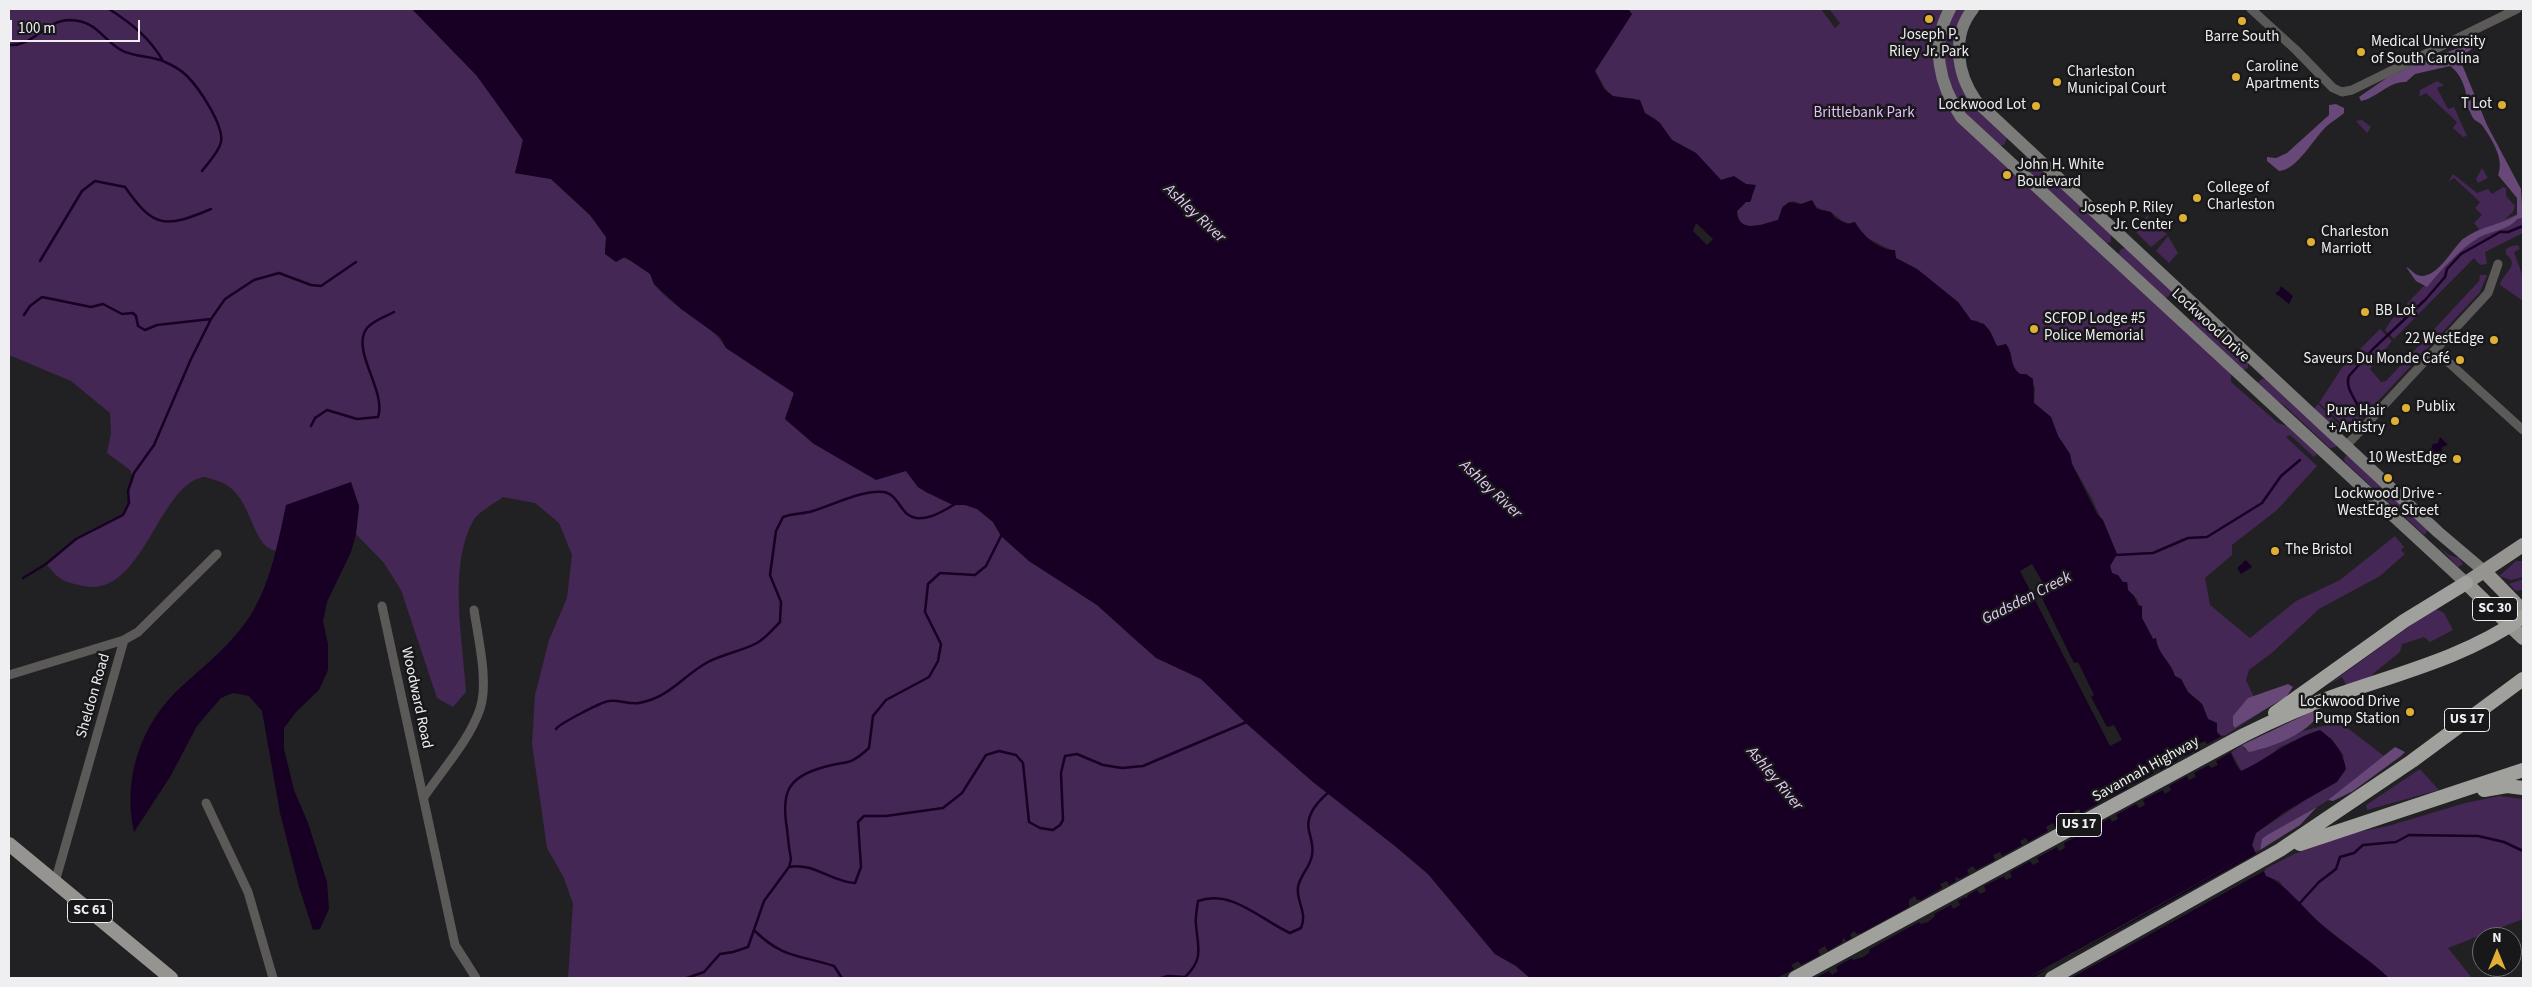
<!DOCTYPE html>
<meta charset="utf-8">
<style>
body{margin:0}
#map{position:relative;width:2532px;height:987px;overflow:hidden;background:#212022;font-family:"Source Sans 3",sans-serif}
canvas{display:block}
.frame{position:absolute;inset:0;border:10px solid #efeef0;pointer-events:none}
.north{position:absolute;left:2472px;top:927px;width:50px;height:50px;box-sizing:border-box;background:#181719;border:1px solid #6e6d6f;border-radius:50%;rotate:0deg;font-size:14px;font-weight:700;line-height:20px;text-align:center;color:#efeef0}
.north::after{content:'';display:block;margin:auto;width:18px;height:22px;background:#dfb034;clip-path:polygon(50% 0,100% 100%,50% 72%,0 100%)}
.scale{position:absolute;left:10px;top:20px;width:130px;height:22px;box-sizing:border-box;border:2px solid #efeef0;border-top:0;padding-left:6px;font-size:15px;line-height:18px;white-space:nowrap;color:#efeef0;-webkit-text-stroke:4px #181719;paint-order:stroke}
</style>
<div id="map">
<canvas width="2532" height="987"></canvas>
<div class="frame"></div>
<div class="north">N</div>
<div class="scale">100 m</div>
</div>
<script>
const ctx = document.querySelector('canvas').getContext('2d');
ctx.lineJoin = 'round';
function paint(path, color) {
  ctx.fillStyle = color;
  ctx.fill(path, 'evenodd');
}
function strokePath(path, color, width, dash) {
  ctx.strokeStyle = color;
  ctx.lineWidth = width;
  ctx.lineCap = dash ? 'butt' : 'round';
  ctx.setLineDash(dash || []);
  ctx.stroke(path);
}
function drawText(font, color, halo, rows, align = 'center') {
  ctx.font = font + ' "Source Sans 3",sans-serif';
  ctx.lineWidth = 5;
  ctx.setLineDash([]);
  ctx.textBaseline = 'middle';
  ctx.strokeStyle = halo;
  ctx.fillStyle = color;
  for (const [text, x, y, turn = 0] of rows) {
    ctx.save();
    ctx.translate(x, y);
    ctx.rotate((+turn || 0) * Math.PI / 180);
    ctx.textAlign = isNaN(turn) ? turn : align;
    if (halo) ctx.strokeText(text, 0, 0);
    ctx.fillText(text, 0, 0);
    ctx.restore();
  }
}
const green = new Path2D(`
 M9,9H412L477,76L523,140L515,173L551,179L590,215L606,237L605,254C619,256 641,262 650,274C652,276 652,281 654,284C674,310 710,321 726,348L794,393L785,419L814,444L906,471L918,487L926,492L953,505H965L977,509L993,522L1001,536L1029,561L1097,605L1140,644L1201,679L1216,691L1247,724L1313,782L1395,846L1428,874L1495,954L1516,966L1530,978H568L573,904L564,878L547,848L532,744L535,695L549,640L567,598L572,555L559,523L535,503L503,497C495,503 478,512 473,521C448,566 463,641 466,692L453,707L437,698L401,590L384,563L356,534L359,506L351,482L279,538L276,551C248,545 255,491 215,480C211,479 207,477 204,477C158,484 143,599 83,586C61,581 61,581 46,564L76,539L123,515L129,503L128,491L133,477L130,470L107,453L111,433L110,413L71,381L9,355Z
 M1628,9H1821L1835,28L1840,23L1829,9H1946L1943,95L2231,374V382L2278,423L2287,426L2317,454L2314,457L2290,435L2286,437L2317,466L2277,510L2232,545V555L2205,578L2210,605L2250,638L2296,601L2340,580L2395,536L2404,547L2401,550L2405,554L2380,576L2319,609L2273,652L2249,670L2246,680L2261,712L2223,737L2216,730L2217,723L2208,719L2202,704L2188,692L2181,679L2175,676C2171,663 2157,653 2156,638L2153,639L2142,618V612L2137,599L2128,590L2127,582L2123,583L2112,573L2110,566L2117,554L2092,499L2072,464L2070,454L2058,436L2051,417L2034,403L2035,388L2029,377C2017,374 2009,367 2011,353L1997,346L1991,335L1978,321L1971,320L1958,302L1917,269L1896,258L1893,251L1867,238L1860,232L1855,222C1842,226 1840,217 1830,212C1822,209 1818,210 1812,203L1801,204L1794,201L1783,206L1778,220C1763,224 1738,235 1737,211L1746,202H1750L1752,198L1750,184L1746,185L1730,177L1721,180L1696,153L1672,140L1656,119L1645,113L1633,98C1607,102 1607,89 1595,71L1632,14Z
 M1955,9H1967L1953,54L1956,70L2007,138L2004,145H1999L1974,124L1957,104L1942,56L1950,18Z
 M2437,81L2444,85L2437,88L2448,109L2454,107L2467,136L2463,137L2453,128L2457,122L2426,93L2419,97L2420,90Z
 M2362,120L2371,127L2367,133L2356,121Z
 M2022,156H2028L2111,234V242L2107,243L2019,163V159Z
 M2482,168L2488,178L2478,183L2476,179Z
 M2453,174L2477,193L2488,189L2492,194L2503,187L2506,188V196L2515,206L2513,212L2505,219L2523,212V233L2485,252L2487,264L2480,265L2474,258L2394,339L2385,330L2392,319L2479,229L2474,223L2482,215L2475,208L2480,202L2454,178L2448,182Z
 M2148,215L2149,221L2167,234L2151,247L2134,230Z
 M2168,236L2178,253L2169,263L2156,251Z
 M2518,245L2520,249L2514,252L2523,277V301L2500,285C2502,273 2521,266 2506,254V249L2512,246Z
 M2125,248L2174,294L2163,299L2118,255L2121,249Z
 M2480,275H2487L2480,292L2350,431L2319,403L2343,366L2380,329L2392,341L2370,369L2381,382L2386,381L2479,281Z
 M2196,314L2248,362V368L2243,370L2191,322Z
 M2264,378L2336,443V447L2330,448L2285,406L2262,390L2258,382Z
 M2318,404L2347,432L2339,433L2314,409Z
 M2347,455L2427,530L2426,534H2423L2345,462L2344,458Z
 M2438,546L2449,555L2459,558L2463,564L2458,567Z
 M2516,561H2523V577L2511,580L2499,576Z
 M2523,579L2522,590L2516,591L2509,584Z
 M2436,609L2444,613L2453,630L2430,642L2424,637L2402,644L2400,652L2374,673L2353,698L2342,677L2328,685L2430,611Z
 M2331,724L2345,726L2384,756L2324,803L2267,835L2262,840L2260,850L2255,852L2252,845L2256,833L2301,803L2344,756L2331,738L2310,734L2280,747L2264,760L2242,772L2231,752L2242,745L2245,750H2258L2303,731Z
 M2420,769L2439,790L2367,810L2366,805Z
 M2499,796L2523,799V919L2448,948L2472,978H2389L2321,924L2290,895L2279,881L2266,876L2263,870L2294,854L2347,834L2388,826L2465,803Z`);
const forest = new Path2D(`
 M2469,44L2473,48L2462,56L2461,62L2487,125L2521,189L2523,218L2517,219C2509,230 2490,231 2478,238C2458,251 2442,269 2427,287L2416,281L2406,267C2413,270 2414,276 2423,276C2440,274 2452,249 2463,239C2479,227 2500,225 2517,215V198L2498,175C2505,159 2491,138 2482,125C2479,122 2475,121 2473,118C2470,113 2470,109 2465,105C2470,94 2460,72 2450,66L2415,74L2406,82C2389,81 2377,98 2361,101L2359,97L2388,77L2413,65Z
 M2336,104L2344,108V113C2337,119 2329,123 2323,130C2311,143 2296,170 2279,171L2267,161V157L2276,158L2287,153L2329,115V105Z
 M2288,684L2293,687L2286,697L2239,725L2235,728L2233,725V716L2248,698Z
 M2313,711L2316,718C2304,735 2270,748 2249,752L2242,745Z
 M2395,747L2405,752L2401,756L2353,791L2333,801L2328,800Z
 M2317,807L2300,825L2260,850L2262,839L2267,835Z`);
const water = new Path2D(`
 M412,9H1628L1632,14L1595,71L1604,89L1613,96L1640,100L1645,113L1660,123L1672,140L1696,153L1721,180L1734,176L1746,184L1756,185L1750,202H1746L1737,211C1738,235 1763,224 1778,220L1782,208L1789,202L1801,204L1812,200L1817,209L1831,212L1835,218L1848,224L1855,222C1862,235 1880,251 1895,250L1896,258L1917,269L1958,302L1971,320L1984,324L1990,331L1997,346L2006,344C2014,354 2009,365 2020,374H2026L2033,379L2034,403L2051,417L2058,436L2070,454L2072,464L2097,514L2103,520L2117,554L2110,566L2112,573L2118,575L2123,582H2127L2128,590L2134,596L2138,605L2142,606V618L2153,639L2156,638C2157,653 2171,662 2175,676L2181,679L2188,692L2202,704L2208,719L2217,723V733C2231,743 2230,759 2241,771C2269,758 2290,739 2320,730C2335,741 2343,752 2346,769L2337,782L2286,811L2256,833L2252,845L2266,876C2285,883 2305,910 2321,924C2343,943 2368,958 2389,978H1530L1516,966L1495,954L1428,874L1395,846L1313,782L1247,724L1201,679L1156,658L1097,605L1029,561L1001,536L993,522L977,509L965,505H953L926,492L918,487L906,471L876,480L814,444L785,419L794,393L726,348L720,337L681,309L654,284L650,274L625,257L616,262L605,254L606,237L590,215L551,179L515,173L523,140L477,76Z
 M2281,286L2293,296L2289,304L2275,293L2279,291Z
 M2440,437L2448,445L2442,447L2441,454L2435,456L2433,461L2425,453L2430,451L2433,444L2438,443Z
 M351,482L359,506L356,534L351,552L327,602L323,621L328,644V670L319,690L296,712L284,728V749L294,790L308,823L327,882L329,909L320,929L313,930L299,887L280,813L262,711L249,696L233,693L221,698L197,726L170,777L134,832C122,779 141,723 181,687C205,665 232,644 250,616C271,583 278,542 286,505Z
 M2246,560L2252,567L2241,574L2237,568Z`);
const pier = new Path2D(`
 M1696,223L1713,239L1707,245L1693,231Z
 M2032,564L2043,583L2037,588L2074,663L2078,662L2094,695L2091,697L2107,727L2114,725L2122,740L2110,746L2020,571Z
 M2224,735L2230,741L2233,751L2216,761L2218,765L2211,768L2209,765L2194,773L2196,777L2189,780L2187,776L2169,786L2171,790L2165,794L2163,790L2143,800L2145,805L2139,808L2136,804L2116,815L2118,819L2112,822L2110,818L2090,829L2092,833L2086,837L2083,833L2064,843L2065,848L2059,851L2057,847L2037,858L2039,862L2033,865L2030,861L2010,872L2012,877L2006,880L2004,876L1984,886L1986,891L1980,894L1977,890L1968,895L1966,899L1965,897L1958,901L1960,905L1953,909L1951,905L1934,914L1935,916L1928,922L1921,924L1919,922L1888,939L1870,949L1869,953L1863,957L1853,960L1852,958L1836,967L1838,971L1832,975L1829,971L1815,978H1777L1794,969L1791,965L1798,961L1801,965L1820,955L1818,950L1825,946L1828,951L1843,942L1842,940L1844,938L1846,941L1852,938L1850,934L1855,931L1856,934L1861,933L1909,907V900L1915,896L1917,900H1921L1942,888L1940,884L1947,881L1949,885L1956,881L1955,878L1957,877L1959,879L1969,874L1967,870L1973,866L1976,870L1995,860L1993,855L2000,852L2002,856L2022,845L2020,841L2026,838L2028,842L2048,831L2046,827L2053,823L2055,827L2075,816L2073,812L2079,809L2081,813L2101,802L2099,798L2105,795L2108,798L2128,788L2126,784L2132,780L2134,784L2154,773L2152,769L2158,766L2161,770L2178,760L2176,756L2183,753L2185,756L2200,748L2199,744L2205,741L2207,744Z
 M2257,850L2053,966L2258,853L2266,870L2071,978H2033L2049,968L2027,978Z`);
const stream = new Path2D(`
 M9,9H11
 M109,9C131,23 150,38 163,61
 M9,45C33,47 45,20 70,20C97,21 101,38 121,50C135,58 151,55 165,62C172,65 181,70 187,76C199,88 224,125 221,142C219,152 208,163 202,171
 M40,261L82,191L95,181L125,187C154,229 166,228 211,209
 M24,315L30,306L42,297L91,307L103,304L122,314L133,313L136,316L138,326L145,330L157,325L211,319
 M2361,415C2359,401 2344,390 2349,376L2373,349L2426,299L2445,277L2447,269L2461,254L2500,232H2508L2523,226
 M311,426L315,418L327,410L357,419L378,417C387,391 350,350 367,328C374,320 385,317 394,312
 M2115,555L2153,553L2188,538L2207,537L2262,503L2281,476L2300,460
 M23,578L46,564L76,539L123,515L129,503L128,491L134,473L154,445L191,359L211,319L225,299L254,280L279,273L311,285L321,286L356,262
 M556,729C559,724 601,702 609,701C618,699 629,705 639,703C671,697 682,676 708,662C723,654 742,651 757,643C766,638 773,629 780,622L781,602L770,575L776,531L783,517C793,513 803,514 813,511C833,505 864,489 884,492C895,494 899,506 906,513C920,526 942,512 955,504
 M789,867C813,862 832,882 855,883L861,867L858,822L864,816H886L943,808L962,793L986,755L999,751L1016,755L1023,763L1029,822L1040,828L1053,830L1060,825L1063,820L1061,773L1065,756L1077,754L1103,765L1122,768L1143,766L1249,721
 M2299,904L2319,882L2336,869L2340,857L2354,853L2363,845L2396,842L2409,835L2478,836L2504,842L2523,851
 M755,931C782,958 800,955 834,966L842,978
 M687,978L704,972L720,954L733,952L748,947L764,901L789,867L791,859C789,849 788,839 787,829C781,793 787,777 824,767C848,760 848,767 869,748L873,716L886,700L929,677L938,661L941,644L925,612L928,584L940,573L975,575L986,566L1002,534
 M1161,978L1168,976L1185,977C1204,959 1198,948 1196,925C1195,917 1197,909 1198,901C1232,889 1261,920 1290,933L1301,928C1308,913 1296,902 1298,887C1300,875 1311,866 1312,855C1314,847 1311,839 1309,831C1305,815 1317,802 1329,792`);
const minor = new Path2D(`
 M2251,9L2296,50L2333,88L2342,92L2352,90L2517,9
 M2435,350L2523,430
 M2346,446L2488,293L2498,264
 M382,606L455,945L476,978
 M9,675L124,640
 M424,797C442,770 469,741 480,709C489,682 478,638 474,610
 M206,803L248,892L273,978
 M55,882L124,640L138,632L217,554`);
const secondary = new Path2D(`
 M1950,9C1930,45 1939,84 1961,117L2466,583
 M1973,9C1951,36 1957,74 1976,101L2438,532L2484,571`);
const primary = new Path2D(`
 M2523,545L2466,583L2523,638
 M2484,571L2523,611
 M9,844L171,978`);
const trunk = new Path2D(`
 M2275,713L2404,621L2466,583
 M2484,790L2507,786L2523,788
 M2300,844L2523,770
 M1795,978L2244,735C2274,720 2303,707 2334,696C2400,673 2466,657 2523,617
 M2052,978L2280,850L2412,761L2523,679`);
const markers = [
 [1929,19,5,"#dfb034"],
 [2242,21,5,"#dfb034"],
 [2361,52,5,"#dfb034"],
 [2236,77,5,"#dfb034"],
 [2057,82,5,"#dfb034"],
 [2502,105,5,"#dfb034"],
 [2036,106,5,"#dfb034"],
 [2007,175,5,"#dfb034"],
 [2197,198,5,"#dfb034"],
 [2183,218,5,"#dfb034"],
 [2311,242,5,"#dfb034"],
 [2365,312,5,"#dfb034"],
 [2034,329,5,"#dfb034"],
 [2494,340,5,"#dfb034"],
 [2460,360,5,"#dfb034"],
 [2406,408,5,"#dfb034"],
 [2395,421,5,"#dfb034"],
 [2457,459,5,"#dfb034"],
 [2388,478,5,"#dfb034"],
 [2275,551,5,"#dfb034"],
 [2410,712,5,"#dfb034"]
];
const shields = [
 [2495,609,45],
 [2467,720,45],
 [2079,825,45],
 [90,911,45]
];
const shieldNames = [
 ["SC 30",2495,609],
 ["US 17",2467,720],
 ["US 17",2079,825],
 ["SC 61",90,911]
];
const poiNames = [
 ["Joseph P.",1929,36,"center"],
 ["Riley Jr. Park",1929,53,"center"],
 ["Barre South",2242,38,"center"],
 ["Medical University",2371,43],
 ["of South Carolina",2371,60],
 ["Caroline",2246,68],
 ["Apartments",2246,85],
 ["Charleston",2067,73],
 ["Municipal Court",2067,90],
 ["T Lot",2492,105,"right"],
 ["Lockwood Lot",2026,106,"right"],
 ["John H. White",2017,166],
 ["Boulevard",2017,183],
 ["College of",2207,189],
 ["Charleston",2207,206],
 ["Joseph P. Riley",2173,209,"right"],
 ["Jr. Center",2173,226,"right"],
 ["Charleston",2321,233],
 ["Marriott",2321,250],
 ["BB Lot",2375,312],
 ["SCFOP Lodge #5",2044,320],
 ["Police Memorial",2044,337],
 ["22 WestEdge",2484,340,"right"],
 ["Saveurs Du Monde Café",2450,360,"right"],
 ["Publix",2416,408],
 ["Pure Hair",2385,412,"right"],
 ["+ Artistry",2385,429,"right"],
 ["10 WestEdge",2447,459,"right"],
 ["Lockwood Drive -",2388,495,"center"],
 ["WestEdge Street",2388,512,"center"],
 ["The Bristol",2285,551],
 ["Lockwood Drive",2400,703,"right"],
 ["Pump Station",2400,720,"right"]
];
const parkNames = [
 ["Brittlebank Park",1864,114]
];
const streetNames = [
 ["Lockwood Drive",2210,326,43],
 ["Sheldon Road",94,696,-74],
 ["Woodward Road",416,698,78],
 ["Savannah Highway",2146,770,-29]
];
const waterNames = [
 ["Ashley River",1194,214,43],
 ["Ashley River",1490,490,43],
 ["Gadsden Creek",2027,599,-27],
 ["Ashley River",1774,779,50]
];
paint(green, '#442754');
paint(forest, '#684879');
paint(water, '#180025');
paint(pier, '#212022');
strokePath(stream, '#180025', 2.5);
strokePath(minor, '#5b5a59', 9);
strokePath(secondary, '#7b7b79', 12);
strokePath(primary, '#959491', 14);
strokePath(trunk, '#a0a09c', 14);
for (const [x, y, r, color] of markers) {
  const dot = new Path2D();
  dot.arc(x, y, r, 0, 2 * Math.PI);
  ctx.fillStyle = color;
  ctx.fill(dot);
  strokePath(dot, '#181719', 2);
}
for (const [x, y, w] of shields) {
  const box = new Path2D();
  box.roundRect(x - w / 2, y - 11.5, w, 23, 4);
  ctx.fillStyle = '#181719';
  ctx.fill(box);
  strokePath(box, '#efeef0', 1);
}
drawText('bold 14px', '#efeef0', null, shieldNames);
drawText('15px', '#efeef0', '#181719', poiNames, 'left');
drawText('15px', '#e5bffc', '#181719', parkNames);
drawText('15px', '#efeef0', '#181719', streetNames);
drawText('italic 16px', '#e5c9f6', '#181719', waterNames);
</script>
